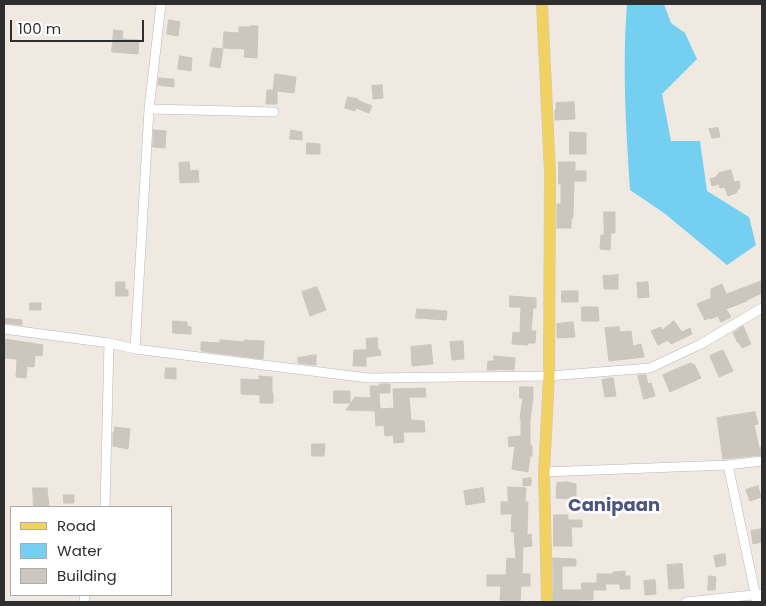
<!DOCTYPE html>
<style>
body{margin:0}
#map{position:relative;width:766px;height:606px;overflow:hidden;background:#efe9e1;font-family:Poppins,sans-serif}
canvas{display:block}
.frame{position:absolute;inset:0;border:5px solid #2e2e2e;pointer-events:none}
.legend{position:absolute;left:10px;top:506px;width:162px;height:90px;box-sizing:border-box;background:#fff;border:1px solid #ababab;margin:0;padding:6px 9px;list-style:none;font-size:15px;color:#2e2e2e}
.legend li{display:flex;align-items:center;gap:10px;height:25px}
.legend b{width:25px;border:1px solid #ababab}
.scale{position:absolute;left:10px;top:20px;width:134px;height:22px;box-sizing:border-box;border:2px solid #2e2e2e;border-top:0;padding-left:6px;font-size:15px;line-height:18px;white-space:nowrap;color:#2e2e2e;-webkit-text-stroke:4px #fff;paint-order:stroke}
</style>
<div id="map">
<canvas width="766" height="606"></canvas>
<div class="frame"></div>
<ul class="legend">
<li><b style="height:6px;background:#f2d163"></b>Road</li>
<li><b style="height:14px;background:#75cff0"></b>Water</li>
<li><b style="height:14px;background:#cbc7bf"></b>Building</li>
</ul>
<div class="scale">100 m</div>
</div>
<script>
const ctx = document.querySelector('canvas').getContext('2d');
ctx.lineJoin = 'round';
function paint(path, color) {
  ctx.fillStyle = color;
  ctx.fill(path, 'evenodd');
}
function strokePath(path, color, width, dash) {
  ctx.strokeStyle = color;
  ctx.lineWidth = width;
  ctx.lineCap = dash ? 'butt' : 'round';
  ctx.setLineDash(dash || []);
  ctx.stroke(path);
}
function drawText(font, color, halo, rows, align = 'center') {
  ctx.font = font + ' Poppins,sans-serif';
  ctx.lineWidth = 5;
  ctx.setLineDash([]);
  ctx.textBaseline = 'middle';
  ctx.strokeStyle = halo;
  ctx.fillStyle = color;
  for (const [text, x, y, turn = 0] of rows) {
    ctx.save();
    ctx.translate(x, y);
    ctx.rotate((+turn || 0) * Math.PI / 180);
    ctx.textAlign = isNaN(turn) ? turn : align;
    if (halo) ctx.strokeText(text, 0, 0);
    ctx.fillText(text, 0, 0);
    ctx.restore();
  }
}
const water = new Path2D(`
 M627,4H664L671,23L685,33L697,59L662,94L671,141H700L707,191L749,217L756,245L727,265L664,213L630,190C626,128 622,66 627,4Z`);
const building = new Path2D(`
 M169,20L180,22L178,36L167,34Z
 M250,26H258L257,58L244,57L245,49L223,48L224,32L239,33V27H250Z
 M114,30L123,31L122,39L139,40L138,54L112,52Z
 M213,48L223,49L220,68L210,66Z
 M180,56L192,58L191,71L178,69Z
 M275,74L296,77L294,93L277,91V104H266L267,90H273Z
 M159,78L174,79V87L158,85Z
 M382,85L383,98L373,99L372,86Z
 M348,97L358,99L357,100L372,106L369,113L356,108L355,111L345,108Z
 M574,102L575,119L555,120V110H556V103Z
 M718,128L720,137L712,138L709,129Z
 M154,130L166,131L165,148L153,147Z
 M291,130L302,132V140L290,139Z
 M570,132L586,133V154H570Z
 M307,143L320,144V154H307Z
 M189,162L190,171L198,170L199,182L180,183L179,163Z
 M559,162H575V171H586V181H574L573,216L571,221V228H557V204H561V184H559Z
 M731,170L734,182L739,181L740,187L736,193L728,196L725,187L720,188L719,184L712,186L710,179L716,177L719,173Z
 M604,212H615V233H611L610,250L600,249L601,235H604Z
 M618,275V289H604L603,276Z
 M762,281V293L747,300V301L726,309L731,317L721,322L718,316L710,319L709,318L705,320L697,304L711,298V289L722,284L726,294Z
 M116,282H125V290H128V296H116Z
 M648,282L649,297L638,298L637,283Z
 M317,287L326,310L310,316L302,292Z
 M562,291H578V302H562Z
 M510,296L536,298V308H533L531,331H536L535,343H528V345L512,344L513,332L520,333L521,307H510Z
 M30,303H41V310H30Z
 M582,307H598L599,321H582Z
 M417,309L447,311L446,320L416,318Z
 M4,318L22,320V325L4,323Z
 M173,321L187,322V326L191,327V334L173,333Z
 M674,321L682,332L690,328L692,334L671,344L668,340L658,345L651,331L661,327L662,330Z
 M573,322L575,337L557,338V324Z
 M743,326L751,344L742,348L739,342L738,343L733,333Z
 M619,327L620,332L631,331L633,346L641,344L644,357L609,361L605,328Z
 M377,338L378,350H380L381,355L366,357V366H353L354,350H367L366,339Z
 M4,339L43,345L42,356L35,355L34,367L27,366L26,378L16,377L17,359L4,358Z
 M220,340L244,342V340L264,341L263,359L201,351V342L220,343Z
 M463,341L464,359L452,360L450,342Z
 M431,345L433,364L412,366L411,347Z
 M723,350L733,371L719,377L710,356Z
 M316,355V365L298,363V358Z
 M494,356L515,358L514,370L497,369V370H487L488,361H494Z
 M691,363L692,365L694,364L701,378L670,392L663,375Z
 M166,368H176V379L165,378Z
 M638,375H646L648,384L651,383L655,396L644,399Z
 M259,376L272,377V393H273V403H260V395L241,394V379L259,380Z
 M613,378L616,396L605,397L602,380Z
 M380,384H390V393H379L380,409L394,408L393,389L425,388L426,397H409L411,420L424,421L425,432H403L404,442L394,443L393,435L385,436L384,425L376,426L375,411L346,410L355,397L371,398L370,386H380Z
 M520,387H533V397L530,421V446H532V456H530L528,472L512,469L515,446L509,447L508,437L521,436V418H520L523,398H520Z
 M334,391H350V403H334Z
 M755,412L758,424L754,425L759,448L761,447L762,455L723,459L717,418Z
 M115,427L130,429L128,449L113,446V432H114Z
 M312,444H325L324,456H312Z
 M531,478V485L523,486V479Z
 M567,482L576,484V499L556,498L557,483Z
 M758,486L761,497L750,501L746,490Z
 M508,487L526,488L525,502H528L527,535L531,534L532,546L523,547L522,574H530V586H521L520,602L500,600L501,586H487V575H506L507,558L516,559L514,532H511L512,514H501V502H508Z
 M33,488H47L49,507H34Z
 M483,488L485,502L466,505L464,491Z
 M64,495H74V503H64Z
 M598,504L599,512L584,513L583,505Z
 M554,515H568V520H582V527H571L572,546H554Z
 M762,529V542L753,544L751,531Z
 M725,554L726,565L716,567L714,556Z
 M553,558L576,559V566H562V590H582L581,583H597V574H613V572L625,571V576H630V589H620V584H605L606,590H593V600H580V602H554Z
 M682,564L684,588L669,589L667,565Z
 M709,576L716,577L715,590H708Z
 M655,580L656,594L645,595L644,581Z`);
const minor = new Path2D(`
 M149,109L274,112
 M4,329L109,343L135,349L368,378L549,376L650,368L701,344L762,308
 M135,349L149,109L161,4
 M728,465L757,602
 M544,472L728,465L762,461
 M105,507L109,343
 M84,602L85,595
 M686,602L762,594`);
const major = new Path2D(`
 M542,4L550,173L549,376L544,472L547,602`);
const quarterNames = [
 ["Canipaan",614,506]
];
paint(water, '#75cff0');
paint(building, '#cbc7bf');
strokePath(building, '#cbc5ba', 1);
strokePath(minor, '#b4b7c1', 10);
strokePath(major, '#c9c9c9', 12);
strokePath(minor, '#fff', 9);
strokePath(major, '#f2d163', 11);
drawText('bold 18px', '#4d5680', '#fff', quarterNames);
</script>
